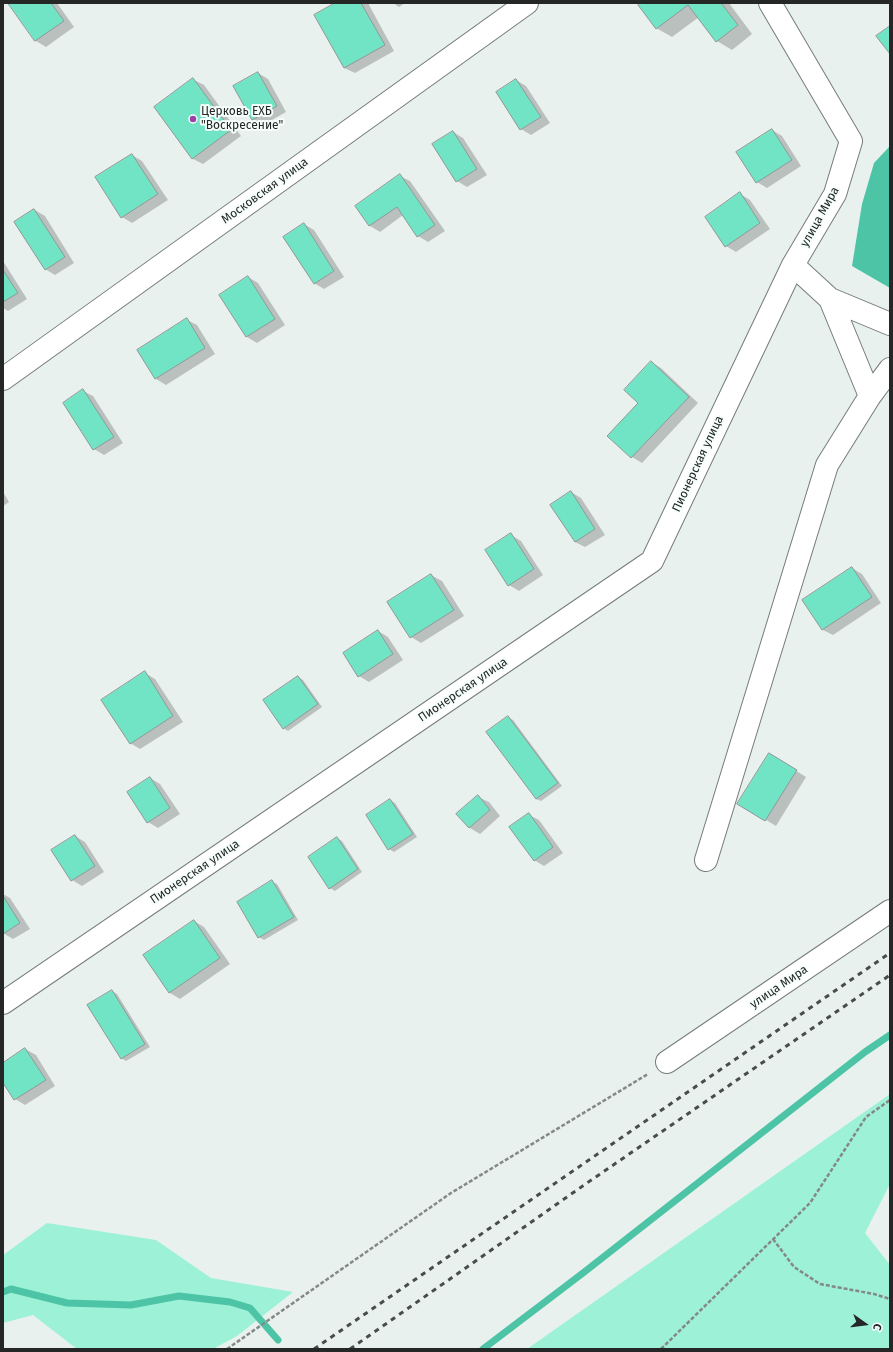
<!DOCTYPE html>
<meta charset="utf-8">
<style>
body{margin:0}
#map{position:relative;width:893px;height:1352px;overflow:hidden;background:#e9f1ee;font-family:"Fira Sans",sans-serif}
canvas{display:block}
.frame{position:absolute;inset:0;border:4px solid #242726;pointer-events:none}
.north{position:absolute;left:845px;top:1304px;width:40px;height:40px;-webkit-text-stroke:3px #f6fefb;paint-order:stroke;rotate:104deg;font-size:11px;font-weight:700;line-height:16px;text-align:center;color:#242726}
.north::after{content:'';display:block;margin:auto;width:14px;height:18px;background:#242726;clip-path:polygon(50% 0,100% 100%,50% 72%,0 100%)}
</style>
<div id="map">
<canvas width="893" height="1352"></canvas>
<div class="frame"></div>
<div class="north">С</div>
</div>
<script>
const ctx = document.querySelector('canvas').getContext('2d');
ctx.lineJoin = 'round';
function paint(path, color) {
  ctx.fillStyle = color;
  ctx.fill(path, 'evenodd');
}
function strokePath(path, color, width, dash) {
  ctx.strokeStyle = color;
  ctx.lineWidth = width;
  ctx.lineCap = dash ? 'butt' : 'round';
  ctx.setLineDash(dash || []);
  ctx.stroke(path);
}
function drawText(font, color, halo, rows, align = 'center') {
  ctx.font = font + ' "Fira Sans",sans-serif';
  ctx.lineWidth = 4;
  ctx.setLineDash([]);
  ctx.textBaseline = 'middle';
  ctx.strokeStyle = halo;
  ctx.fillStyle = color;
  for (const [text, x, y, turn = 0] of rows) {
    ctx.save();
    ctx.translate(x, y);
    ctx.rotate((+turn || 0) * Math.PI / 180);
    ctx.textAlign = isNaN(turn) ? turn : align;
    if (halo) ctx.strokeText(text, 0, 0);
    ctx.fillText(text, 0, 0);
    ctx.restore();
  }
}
const green = new Path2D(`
 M890,1094V1184L865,1233L890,1265V1349H527Z
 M47,1223L156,1240L211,1278L293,1292L237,1336L213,1349H77L33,1315L3,1323V1255Z`);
const water = new Path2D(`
 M890,146V288L852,266L862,204L874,163Z`);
const shadow = new Path2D(`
 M10,3H57L74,27L46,47L36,41Z
 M337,3H368L394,51L355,73L344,68Z
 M393,3H405L399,7Z
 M642,3H729L752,34L732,50L717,41L699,17L672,37L656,28Z
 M258,73L268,79L286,112L263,125L252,119Z
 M194,80L204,85L241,136L203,164L193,159Z
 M516,80L526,86L550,123L531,135L521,129Z
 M772,130L782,136L801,166L767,188L757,182Z
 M453,132L463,138L487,175L467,187L457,181Z
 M132,155L142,161L168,200L132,223L122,217Z
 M400,176L410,181L445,231L428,242L418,236L403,215L380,232L370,226L356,206Z
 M740,194L750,200L770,229L736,252L726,246Z
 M35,210L45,216L74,263L55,275L45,269Z
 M304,224L314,230L344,277L324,289L314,283Z
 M3,261L27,299L8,311L3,308Z
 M248,277L258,283L285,325L257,343L247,337L220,295Z
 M187,320L197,325L215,354L166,385L156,379L138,350Z
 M651,362L661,368L698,403L642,463L632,457L639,403Z
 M83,391L93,396L123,443L104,455L94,449Z
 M3,492L9,502L3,506Z
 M571,492L581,498L605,535L585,547L575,542Z
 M511,535L521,541L543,575L519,591L509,585Z
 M852,568L862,574L881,603L833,635L823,630Z
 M431,575L442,581L464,616L421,643L411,637L389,603Z
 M378,631L388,637L403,660L369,682L359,676Z
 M145,673L155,679L183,722L140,749L130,743Z
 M298,677L303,680L322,707L288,731L283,728Z
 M508,717L513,720L562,786L541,801L536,799Z
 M779,760L806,777L776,826L738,803Z
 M150,778L160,784L180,814L158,828L148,822Z
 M478,797L489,802L500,816L480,834L470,828L458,814Z
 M390,800L395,803L417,837L394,852L389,849Z
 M529,815L539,820L563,853L544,866L534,860Z
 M75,836L85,842L104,872L82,886L72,880Z
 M337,838L342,841L362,872L335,891L330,888Z
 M272,882L277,884L298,920L264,940L259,937Z
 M3,894L10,898L30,929L13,939L3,933Z
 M194,921L204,927L230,964L180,999L170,993L144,955Z
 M112,991L117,994L150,1047L126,1061L121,1058Z
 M25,1049L36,1055L55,1086L25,1105L15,1099L3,1081V1064Z`);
const stream = new Path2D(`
 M3,1292L11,1289L67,1303L131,1305L179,1296L230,1302L250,1308L278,1340
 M483,1349L583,1273L865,1052L890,1035`);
const building = new Path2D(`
 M8,3H51L64,21L35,41Z
 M335,3H361L385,45L344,68L314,15Z
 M640,3H721L738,25L716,42L688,5L656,29L638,5Z
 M890,26V54L876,36Z
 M258,72L277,106L252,120L233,86Z
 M193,78L231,130L192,159L154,107Z
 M516,79L541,117L520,130L496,92Z
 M772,129L792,160L756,183L736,152Z
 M453,131L477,169L456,182L432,144Z
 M132,154L158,194L121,218L95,177Z
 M400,174L435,225L417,237L397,207L369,226L355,206Z
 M740,192L760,223L725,247L705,217Z
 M34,209L65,257L45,270L14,222Z
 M304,223L334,271L314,284L283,237Z
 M3,270L18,293L3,302Z
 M248,276L275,319L246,337L219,295Z
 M187,318L205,348L155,379L137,350Z
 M651,361L689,397L631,458L607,436L638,403L624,390Z
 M83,389L114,437L93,450L63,403Z
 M571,491L595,529L575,542L550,505Z
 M511,533L534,569L508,586L485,550Z
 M852,567L872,597L822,630L802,600Z
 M431,574L454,610L410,638L387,602Z
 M378,630L393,654L358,677L343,653Z
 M145,671L173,716L130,744L101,700Z
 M298,676L318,704L283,729L263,700Z
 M508,716L558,783L536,799L486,732Z
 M769,753L797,770L765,821L737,804Z
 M150,777L170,808L147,823L127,792Z
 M478,795L490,810L469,828L456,814Z
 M390,799L413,834L388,850L366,815Z
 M529,813L553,847L534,861L509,827Z
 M75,835L95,866L71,881L51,850Z
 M337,837L358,869L329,889L308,857Z
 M272,880L294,917L258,938L237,902Z
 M3,896L20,923L3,934Z
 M194,920L220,958L169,993L143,955Z
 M112,990L145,1044L121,1059L87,1005Z
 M25,1048L46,1080L14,1100L3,1083V1063Z`);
const path = new Path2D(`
 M773,1239L794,1267L820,1284L874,1294L890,1299
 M227,1349L451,1193L648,1074
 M661,1349L810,1203L866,1117L890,1100`);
const minor = new Path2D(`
 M770,3L851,141L835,194L793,265L830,299L890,324
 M830,299L870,396
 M3,379L527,3
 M706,860L827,465L870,396L890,369
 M3,1003L652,561L793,265
 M667,1062L890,911`);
const rail = new Path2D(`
 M314,1349L890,953
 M350,1349L587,1183L890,975`);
const markers = [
 [193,119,4,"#9c3fa8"]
];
const poiNames = [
 ["Церковь ЕХБ",201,112],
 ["\"Воскресение\"",201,126]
];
const streetNames = [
 ["Московская улица",265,191,-36],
 ["улица Мира",820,217,-61],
 ["Пионерская улица",698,464,-65],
 ["Пионерская улица",463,690,-34],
 ["Пионерская улица",195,872,-34],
 ["улица Мира",779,987,-34]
];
paint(green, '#9df1d7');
paint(water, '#4dc4a5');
paint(shadow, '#0003');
strokePath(stream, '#4dc4a5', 7);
paint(building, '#70e4c4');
strokePath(building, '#909795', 1);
strokePath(minor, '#757c7a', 24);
strokePath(path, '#848988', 2.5, [4, 2]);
strokePath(minor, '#fff', 22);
strokePath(rail, '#484c4b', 3, [5, 5]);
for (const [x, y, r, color] of markers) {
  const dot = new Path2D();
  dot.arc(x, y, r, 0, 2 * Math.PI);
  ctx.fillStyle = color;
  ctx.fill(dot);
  strokePath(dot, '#f6fefb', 1.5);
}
drawText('12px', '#242726', '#f6fefb', poiNames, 'left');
drawText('12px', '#242726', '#f6fefb', streetNames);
</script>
